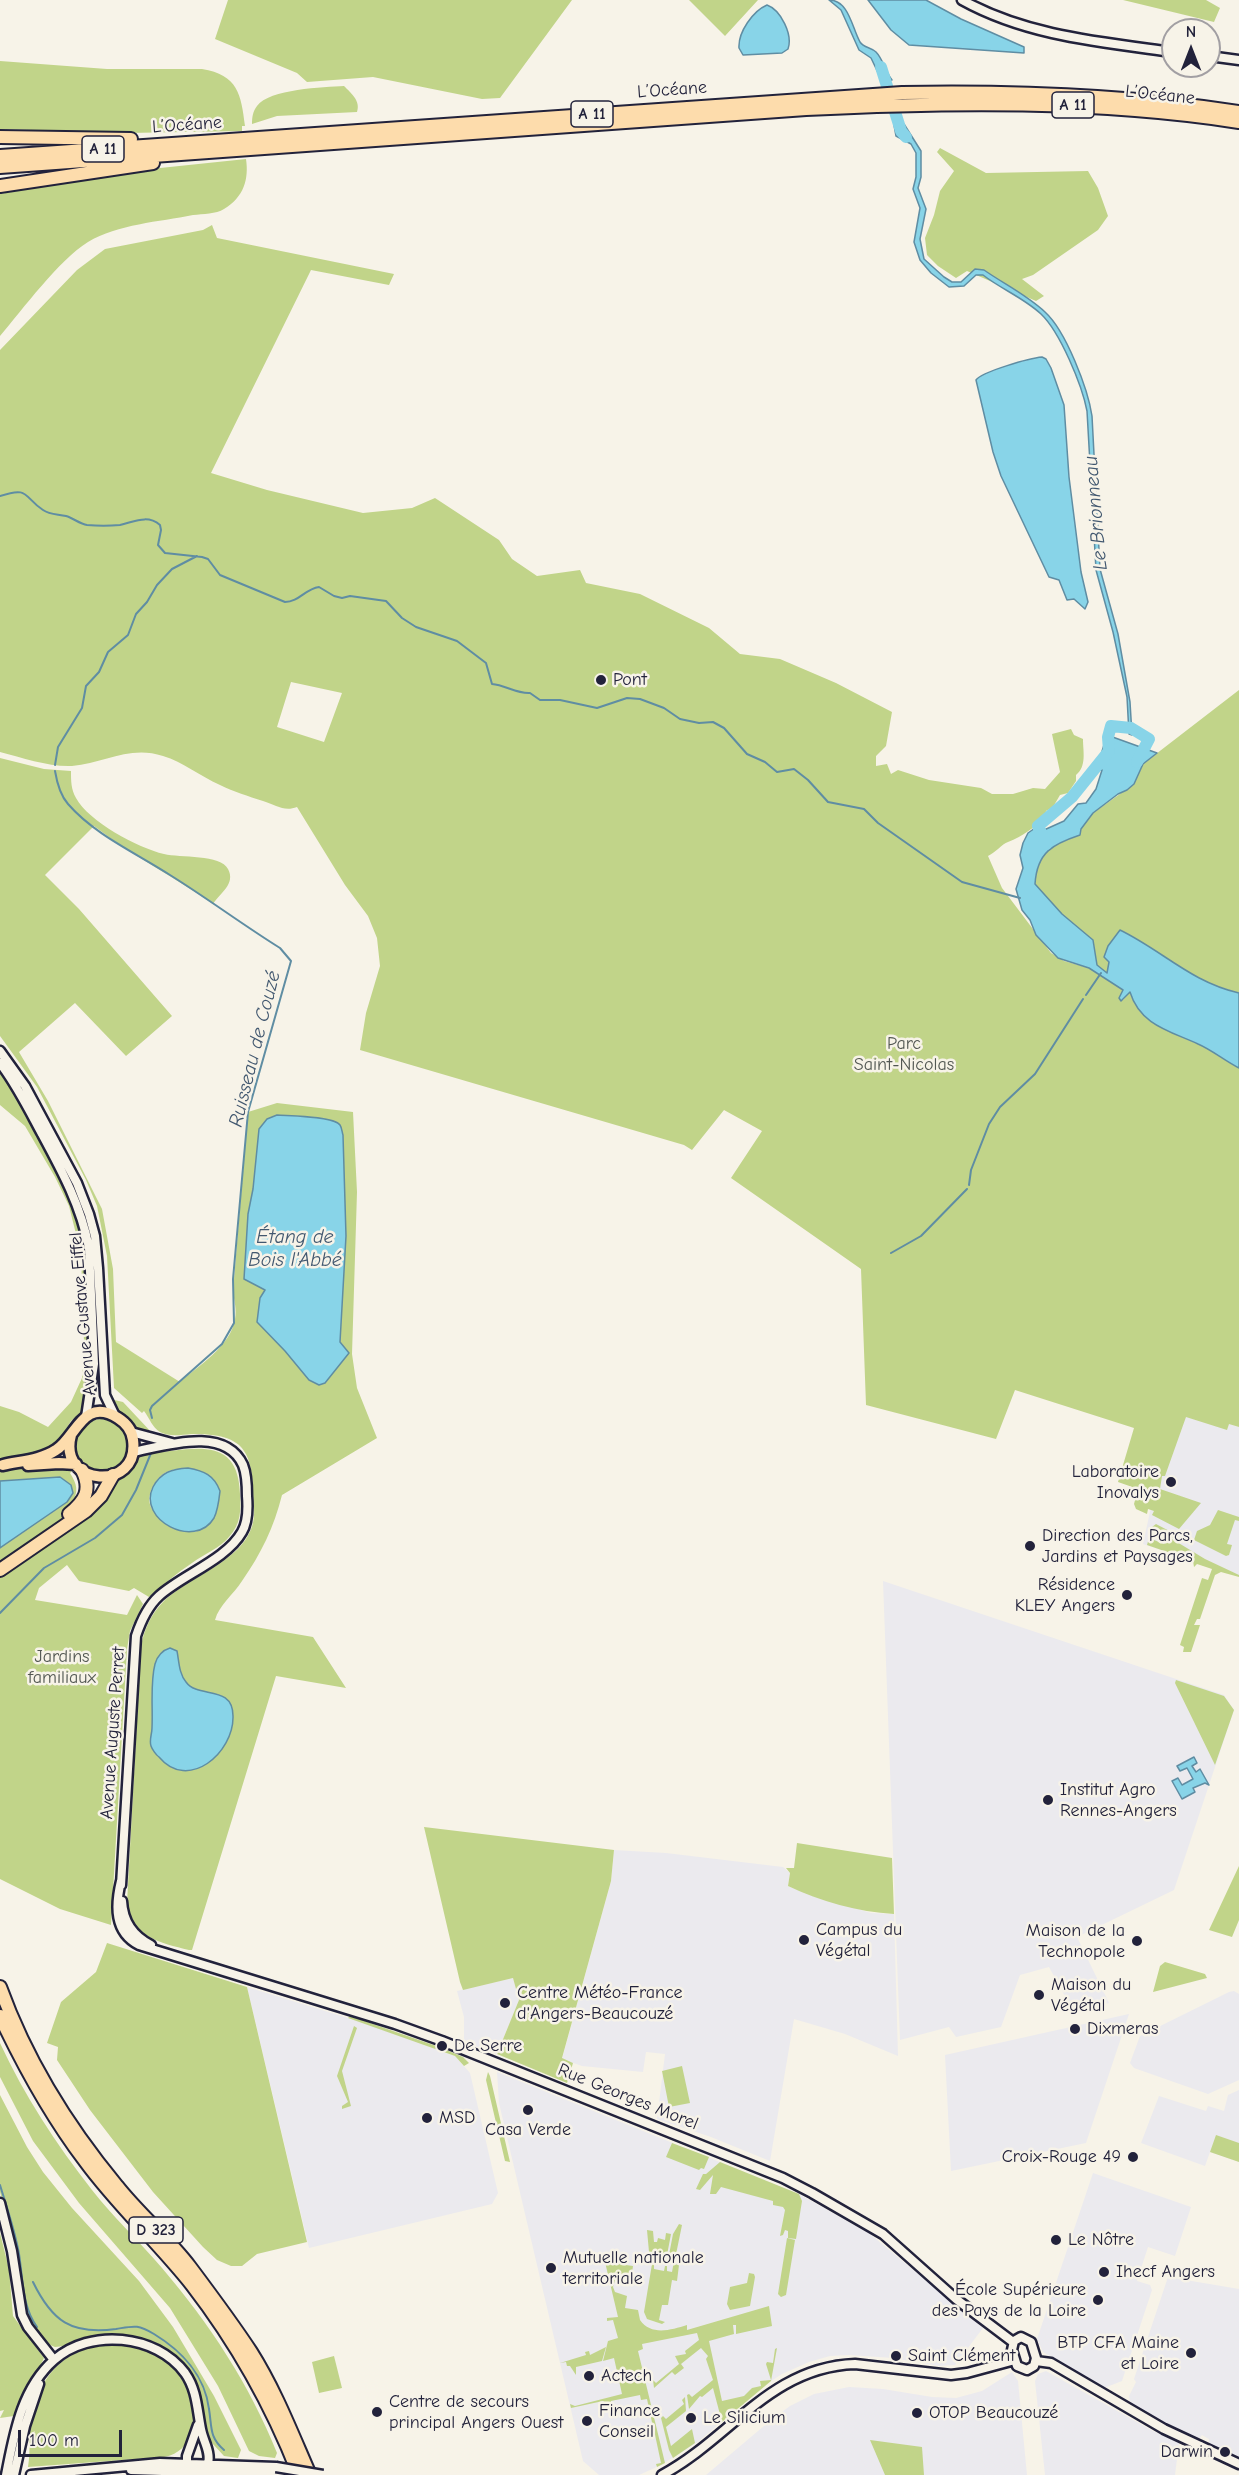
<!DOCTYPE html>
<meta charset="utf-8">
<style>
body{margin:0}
#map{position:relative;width:1239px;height:2475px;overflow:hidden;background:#f7f3e8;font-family:"Comic Neue",sans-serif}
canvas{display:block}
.north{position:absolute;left:1161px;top:18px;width:60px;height:60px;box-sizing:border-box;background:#f7f3e8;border:2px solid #a29fa3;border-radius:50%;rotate:0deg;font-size:16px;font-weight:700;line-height:24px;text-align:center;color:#22223b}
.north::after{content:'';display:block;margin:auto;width:21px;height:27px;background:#22223b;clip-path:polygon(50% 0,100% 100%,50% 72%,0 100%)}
.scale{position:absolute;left:18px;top:2430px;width:104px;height:27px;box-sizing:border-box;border:3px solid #22223b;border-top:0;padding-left:8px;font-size:18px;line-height:21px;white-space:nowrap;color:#22223b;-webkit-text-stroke:4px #f7f3e8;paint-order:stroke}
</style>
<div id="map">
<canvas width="1239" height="2475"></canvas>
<div class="north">N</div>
<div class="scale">100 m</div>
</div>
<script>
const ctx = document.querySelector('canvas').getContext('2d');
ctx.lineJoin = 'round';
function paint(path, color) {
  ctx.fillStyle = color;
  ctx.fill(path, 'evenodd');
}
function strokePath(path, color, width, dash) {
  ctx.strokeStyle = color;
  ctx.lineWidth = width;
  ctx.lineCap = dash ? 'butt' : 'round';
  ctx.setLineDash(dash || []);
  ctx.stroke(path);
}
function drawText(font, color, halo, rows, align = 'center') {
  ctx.font = font + ' "Comic Neue",sans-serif';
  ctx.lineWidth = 5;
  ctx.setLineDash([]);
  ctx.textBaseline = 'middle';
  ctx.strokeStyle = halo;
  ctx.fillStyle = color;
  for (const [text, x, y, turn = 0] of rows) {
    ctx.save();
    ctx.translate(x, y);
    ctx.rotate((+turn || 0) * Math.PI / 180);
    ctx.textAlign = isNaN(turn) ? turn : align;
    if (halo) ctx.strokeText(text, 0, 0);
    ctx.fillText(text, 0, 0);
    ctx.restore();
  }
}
const built = new Path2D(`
 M1182,1408L1239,1427V1576L1143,1544L1151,1507Z
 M883,1581L1224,1695L1234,1710L1174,1890L1077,1937L1109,2003L1073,2011L1049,1967L1020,1975L1001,2027L956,2037L949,2027L900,2040Z
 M614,1850L666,1853L783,1867L790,1873L788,1886L800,1891L871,1913L894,1914L898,2056L845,2034L794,2019L770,2161L711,2137L657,2119L665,2054L646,2052L643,2072L582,2066L562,2059L611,1881Z
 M513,1978L519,2000L497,2054L464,2042V2017L457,1991Z
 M247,1987L364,2023L455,2056L470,2073L498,2193L492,2204L309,2248Z
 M1234,1991L1239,1994V2080L1208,2094L1134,2068L1130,2063L1140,2036L1229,1992Z
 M1129,2014L1086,2143L951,2171L945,2055Z
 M497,2072L799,2194L870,2234L983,2328L955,2365L939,2366L893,2358L849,2355L830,2356L809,2362L782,2374L759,2389L698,2442L659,2466L639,2475H599L583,2461L499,2103Z
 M1239,2090V2162L1210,2152L1205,2166L1141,2143L1159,2096L1206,2111L1208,2106L1224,2111L1228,2095Z
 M1093,2173L1191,2207L1175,2256L1148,2247L1137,2281L1150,2285L1152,2290L1122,2381L1104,2388L1043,2352L1037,2339Z
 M1168,2277L1239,2289V2457L1209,2444V2439L1207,2438L1202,2435L1199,2439L1163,2422L1134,2406L1130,2401L1129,2396L1136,2382L1134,2379Z
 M1046,2371L1153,2431L1179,2443L1175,2475H1045L1035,2381L1038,2374Z
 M1012,2372L1018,2381L1027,2475H706L771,2420L790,2406L814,2394L849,2387L883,2389L932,2397L956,2398L982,2391Z`);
const green = new Path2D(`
 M228,0H572L500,98L482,99L373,77L307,82L297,73L215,39Z
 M689,0H758L725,36Z
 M1123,0H1206L1220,8L1214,22Z
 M0,61L107,69H202C238,75 241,94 245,126H242V131L127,133L0,129Z
 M344,86C351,93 361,101 357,112L277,116L252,124C252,117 253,111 257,106C269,89 324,87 344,86Z
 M940,148L986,173L1088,171L1098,188L1108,216L1098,230L1033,275L1022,279L1044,296L1036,301L967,271L956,278L938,266L927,255L925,238L934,215L940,191L954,171L937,152Z
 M246,159C249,179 244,197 224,209C216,214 203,214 193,215C159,222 118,224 88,242C59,260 23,309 0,336V194L122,172Z
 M212,225L217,238L394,274L389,285L311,270L211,473L267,490L363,513L412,508L435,498L499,540L512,559L537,576L580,570L586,583L640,594L709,628L740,654L780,659L836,683L892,712L886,746L876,756V766L887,764L891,774L898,770L929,780L981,788L992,794H1013L1033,788L1045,789L1060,772L1052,734L1071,729L1074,735L1083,739C1083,752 1087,766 1076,775V781L1068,793L1060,795L1053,807L1046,811L1045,818C1033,828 1023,836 1008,842C1002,844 995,853 988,856L1002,888L1051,953L1064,961L1089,968L1124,991L1123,1000L1130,992C1140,1025 1170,1031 1198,1044C1212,1050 1225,1061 1239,1068V1427L1229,1424L1227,1430L1186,1417L1165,1476H1162L1160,1489L1201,1503L1179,1529L1152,1515L1154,1511L1148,1509L1147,1514L1136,1509L1134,1504L1138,1489L1118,1482L1134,1428L1015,1390L996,1439L866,1405L861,1269L731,1178L762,1131L724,1110L692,1150L684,1145L360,1050L366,1013L380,966L377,938L368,916L345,885L297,807C284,812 276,805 263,801C248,796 234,792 220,785C200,776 183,762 163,756C130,745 104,763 72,766C49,767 23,758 0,752V350L77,270L105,249L203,230ZM291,682L342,693L324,742L277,727Z
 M1239,690V993L1200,981L1181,969L1108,950L1104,957L1109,962L1107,974L1097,965L1093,940L1062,914L1035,884C1038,852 1052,844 1080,835L1081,829L1093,813L1134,784L1143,764Z
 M0,758L44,769L71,771C71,781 71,789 76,798C88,821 138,848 164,854C180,858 221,854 228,869C236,884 220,893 213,904C174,877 131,855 94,826L45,875L79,909L172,1016L126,1056L75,1003L19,1052L48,1101L102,1209L113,1269L116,1342L180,1382C198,1366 231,1346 235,1319C237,1310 234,1300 233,1291L248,1112L277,1103L353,1112L357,1192L352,1354L357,1388L377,1438L282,1495C274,1527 261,1554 242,1581C234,1594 219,1605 215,1620L313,1637L346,1688L276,1676L192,1950H189C160,1943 132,1937 127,1903L141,1646C144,1630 151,1614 163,1602C192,1573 257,1558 254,1509C252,1457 252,1433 191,1434C181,1435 169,1437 160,1432C152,1427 150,1419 144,1411L142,1413L114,1388L107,1256L97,1206L86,1180L37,1087L0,1036Z
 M0,1070L14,1091L68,1193L81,1229L86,1260L90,1357L83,1399L86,1400L84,1410L71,1421L56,1445L65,1466L73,1470L70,1473C77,1484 79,1491 72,1503L95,1512L106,1499L114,1484L131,1471L138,1455L146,1453C188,1452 238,1431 240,1494C241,1510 241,1524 229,1537C220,1548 204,1554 192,1563C177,1573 163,1585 149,1597L134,1588L129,1591L79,1581L67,1565L39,1588L35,1600L127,1615L137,1595L143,1604L130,1631L127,1649L111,1925L60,1909L0,1879V1548L67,1502L60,1477L0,1481V1406L19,1412L48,1427L71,1402L82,1378L84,1343L81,1254L69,1206L55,1177L25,1126L0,1105ZM188,1468C205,1471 211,1476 220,1491C217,1511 214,1523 195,1532C185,1527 159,1518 153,1510C143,1498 156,1475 169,1471C174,1469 181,1469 188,1468Z
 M110,1399L123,1402L153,1434L135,1429C127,1417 116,1411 110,1399Z
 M76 1445a26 26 0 1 1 52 0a26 26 0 1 1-52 0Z
 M1218,1510L1239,1517V1521L1235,1520L1227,1544L1232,1545L1229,1555L1226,1556L1194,1540L1197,1531L1210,1525Z
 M1156,1524L1175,1534L1172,1539L1205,1559L1239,1575V1577L1221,1572L1215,1575L1200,1619H1197L1194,1625H1200L1191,1652H1183L1184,1647L1180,1645L1202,1578L1208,1580L1212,1569L1197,1564L1194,1567L1193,1561L1147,1545L1149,1538L1164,1544L1170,1538L1152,1527Z
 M1176,1680L1224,1696L1234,1710L1215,1765L1175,1683Z
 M424,1827L614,1850L611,1881L562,2058L573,2063L567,2083L497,2054L519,2000L513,1978L463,1990L460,1982Z
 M797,1843L892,1858L894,1914C858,1912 820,1901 788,1886L790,1873L786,1868H794Z
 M1239,1866V1920L1232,1937L1209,1930Z
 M107,1943L247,1987L307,2242L257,2254L242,2266H231L217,2260L203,2247L153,2192L90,2110L57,2060L58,2047L47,2043L61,2002L96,1972Z
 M1165,1962L1205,1974L1207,1978L1153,1992L1160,1966Z
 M350,2016L442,2048L463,2057L469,2063L464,2066L455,2056L348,2018Z
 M354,2026L357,2028L342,2071L351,2106L342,2109V2106L348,2102L337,2076Z
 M0,2043C24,2095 56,2144 92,2190C113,2217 139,2241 162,2268C209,2323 250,2385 277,2453L275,2458L259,2456L249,2451L218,2386L170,2308L79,2203L33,2141L0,2077Z
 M682,2066L690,2103L669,2107L662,2071Z
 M488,2072L490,2076L510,2162L505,2161L486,2080Z
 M0,2095L27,2147L43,2172L72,2208L139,2281L173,2327L214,2396L241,2450L238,2458L224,2456L212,2443H209C204,2426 205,2409 200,2393C185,2349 138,2330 95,2335C81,2337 68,2347 55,2347L45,2343L36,2330L27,2316L22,2299L17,2253L0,2192Z
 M1216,2135L1239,2143V2162L1210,2152Z
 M672,2143L709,2157L704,2169L701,2168L699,2170L666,2157Z
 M720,2162L799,2194L802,2201L796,2239L788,2238V2231L785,2230L783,2235L780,2236L785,2210L783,2207L773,2205V2201L721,2187L716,2194H710L713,2175L700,2190L696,2189L703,2174H706Z
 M679,2224L682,2225L674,2264L679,2265L677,2281L672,2280L668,2305H662L659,2320L665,2322L662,2324L647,2319L644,2312L652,2264H654V2269L664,2271L665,2266H667V2271L672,2272L675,2256L669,2255L673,2234Z
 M647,2230L653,2231L654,2242H657L658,2238L665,2240L666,2233L671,2234L667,2255L649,2252Z
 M0,2233L9,2269L13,2316L44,2358L17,2413L14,2416L0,2418L4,2410L0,2411Z
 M787,2238L795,2240L786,2295L781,2297L778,2294Z
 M605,2262L633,2266L632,2273L627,2275L617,2274L613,2287L615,2292L627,2296L625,2308L638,2310L640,2320C651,2336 671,2330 687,2325V2330L769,2306L772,2326L736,2334V2325H733L734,2334L709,2341L722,2401L744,2396L752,2388L761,2386L760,2381L771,2380L766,2364L767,2362L773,2363L775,2349L777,2348L771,2381L722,2422L713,2388L702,2397L700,2396L689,2409L687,2395L689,2394L692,2397L713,2380L706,2359L708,2356L701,2348L681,2364L684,2368L675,2375L672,2372L654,2388L653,2380L656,2383L679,2364L675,2356L686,2354L685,2351L699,2340L697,2333L642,2344L643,2349L638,2351L665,2463L657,2467L656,2464L661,2463L654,2430L649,2431L648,2429L653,2427L647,2399L641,2400L640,2395L611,2401L610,2407L603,2401L571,2408L570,2404L575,2406L622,2394L614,2358L603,2361L608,2341L618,2338L613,2320L607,2321V2318L618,2317Z
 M749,2273L754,2274L755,2277L750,2306L730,2310L727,2304L730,2287L747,2283Z
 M109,2345C124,2345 139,2346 154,2353C168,2361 181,2375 188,2390C199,2415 195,2452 164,2457L28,2467C31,2450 28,2430 33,2412C41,2374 68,2346 109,2345Z
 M606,2347L602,2361L576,2367V2375L570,2366H567L566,2362L560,2363L586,2355L585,2352L589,2351L590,2355Z
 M334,2356L342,2388L319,2393L312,2362Z
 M685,2397L686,2411L666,2427L671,2446L692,2429L695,2443L673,2458L669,2450L661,2418L663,2416L666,2419L684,2404L682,2400Z
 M870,2440L922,2447L924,2475H885Z`);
const water = new Path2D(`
 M829,0C849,0 852,28 860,42C864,48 871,47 876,52C883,59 885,71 892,80L882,81L871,58L859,50L841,10Z
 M868,0H926L961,19L1024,47V53L909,45L891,30Z
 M767,5C781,10 793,35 788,49L782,53L743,55L739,48C738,32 753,11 767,5Z
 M904,124L921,151V177L918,188L926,209L920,239L924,259L944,277L952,282H961L975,269L984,270C1004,284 1027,295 1045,312C1066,331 1088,389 1092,416L1100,569L1118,634L1130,702L1132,735L1129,734L1127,697L1113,632L1096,570L1087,411C1082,385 1060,332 1041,314C1024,298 1001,289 983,275H976L964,286L949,287L931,273L920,260L914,242L920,208L913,189L916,177V153L911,144L896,136L894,125Z
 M1042,357L1046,359L1051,368L1064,405L1069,477L1081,572L1088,602L1085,609L1074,599L1067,600L1059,580L1049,577L1001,476L993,452L976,380C981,372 1030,358 1042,357Z
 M1107,735L1157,753L1143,764L1134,784L1127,790L1118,794L1093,813L1081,829L1080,835C1053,844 1037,852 1035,884L1062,914L1093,940L1097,965L1107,973L1109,962L1104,957L1108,946L1120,930C1163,951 1191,982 1239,993V1068C1225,1061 1212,1050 1198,1044C1170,1031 1140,1025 1130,992L1121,1001L1119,998L1123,990L1089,968L1058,958L1036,935L1030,920L1022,910L1016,889L1023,868L1020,855L1023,843L1028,833L1035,828L1044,830L1064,821L1078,804L1086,803L1096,789L1102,770L1096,771Z
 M277,1115C289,1116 333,1116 340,1125C342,1128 342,1132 343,1135L346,1236L340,1342L349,1353L325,1383L319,1385L309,1380L285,1351L257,1322L260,1298L265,1290L244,1279L248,1214L253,1189L259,1129L267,1119Z
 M188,1468C204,1471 214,1475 220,1491C219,1500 218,1510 214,1518C195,1550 137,1520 153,1487C161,1472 172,1469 188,1468Z
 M60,1477L71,1485L73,1493L67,1502L0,1548V1481Z
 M170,1648L177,1651C179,1661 179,1674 186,1682C198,1699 233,1684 233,1716C234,1753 188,1792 159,1757C156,1755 152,1749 151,1746C149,1740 152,1734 152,1728C153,1707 150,1683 155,1664C157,1656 163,1650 170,1648Z
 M1194,1757L1197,1763L1192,1766L1196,1772L1200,1769L1209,1785L1205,1783L1193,1788L1195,1792L1182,1799L1172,1781L1178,1778L1182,1785L1193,1779L1187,1768L1180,1771L1177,1766Z`);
const stream = new Path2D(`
 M0,496C30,486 23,497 43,510C50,515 58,514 66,516C73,518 80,524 87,525C97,526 110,526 120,525C134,522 147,514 160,525L161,530L158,545L165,553L202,557L208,559L220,575L285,602C299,602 305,589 319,587L334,596L342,598L350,596L386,601L402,618L416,627L457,641L486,663L492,684C505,685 517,694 530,693L540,700H560L597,708L627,698L640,699L664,708L680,719L699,723L713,722L724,728L747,754L765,762L777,772L794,769L808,780L828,802L864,809L878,823L962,882L1020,898
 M55,765L58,747L82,708L86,686L99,672L108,652L128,635L136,614L147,602L157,585L172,569L197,556
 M55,771C57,783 60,795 68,804C95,835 136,853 170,875C207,898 243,925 280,948L291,961L248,1112L233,1279L234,1323L222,1344L152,1406L150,1410L152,1418
 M1086,995L1101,973
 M969,1185L971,1170L989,1124L1000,1107L1035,1074L1083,999
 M891,1253L921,1236L967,1189
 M0,1613L44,1568L95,1538L122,1515L136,1490L151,1453
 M0,2185C7,2208 15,2231 19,2254C23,2279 22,2307 37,2327
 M33,2282C52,2321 71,2335 116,2329C134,2326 137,2324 154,2334C182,2351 205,2376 209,2409C212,2427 209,2437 224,2450`);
const river = new Path2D(`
 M881,67L901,131L906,137
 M1046,844L1038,826L1072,797L1109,751L1108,737L1111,726L1131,728L1149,739L1137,762`);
const minor = new Path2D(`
 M962,0C1027,36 1100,42 1173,52
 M1209,56L1239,60
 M0,1051L25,1086L77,1183L89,1214L95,1236L98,1268L105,1395L115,1416
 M0,1063C17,1085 29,1110 42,1134C62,1171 81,1206 89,1248L94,1364L86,1417
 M131,1432L172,1443
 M121,1881C115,1906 114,1932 139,1945L395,2024L442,2041L783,2178L812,2193L883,2234L956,2299L1013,2342
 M121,1885L136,1636C141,1621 147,1607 159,1596C182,1575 226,1560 242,1532C248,1522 248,1508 247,1496C247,1486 247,1475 243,1465C225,1425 164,1446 133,1452
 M122,1901C123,1921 133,1936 151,1945
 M0,2203L12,2251L22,2315L28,2327L54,2360
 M1021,2337L1031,2342L1036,2358L1034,2366L1027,2370L1017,2366L1012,2350L1014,2341Z
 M1036,2361L1051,2363L1164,2429L1239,2464
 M187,2464V2456L198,2425
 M131,2470L289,2475
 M6,2475C14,2435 21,2389 54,2360C90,2328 156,2334 185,2373C197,2390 197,2409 201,2429C203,2441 211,2451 208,2464
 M14,2475L25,2426L39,2384
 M31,2475L160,2463L276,2467
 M662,2475C731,2438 770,2367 855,2364L951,2375L967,2373L1015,2360`);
const major = new Path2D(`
 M3,1465C20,1461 41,1460 56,1450C76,1438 83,1396 118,1418C126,1423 132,1431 133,1440C140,1492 57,1487 71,1435
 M28,1465L59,1463L76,1464`);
const highway = new Path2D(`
 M0,137L131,139
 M0,156L902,93C1014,91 1128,95 1239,112
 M0,167L806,109C951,102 1095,100 1239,122
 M0,186L153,163
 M69,1514C85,1501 92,1490 82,1470
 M0,1570L86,1511L101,1496L113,1475
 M0,1987C26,2059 68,2127 117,2186C139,2214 168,2238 190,2267C211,2295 232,2323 251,2352C275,2390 292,2434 310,2475
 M0,2016C24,2067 51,2116 85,2161C117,2205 158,2242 192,2285C236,2342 273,2408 299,2475`);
const minorBridge = new Path2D(`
 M276,2467L323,2475`);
const markers = [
 [601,680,6,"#22223b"],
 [1171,1482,6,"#22223b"],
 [1030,1546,6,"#22223b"],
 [1127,1595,6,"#22223b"],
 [1048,1800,6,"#22223b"],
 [804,1940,6,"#22223b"],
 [1137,1941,6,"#22223b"],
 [1039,1995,6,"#22223b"],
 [505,2003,6,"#22223b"],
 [1075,2029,6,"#22223b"],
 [442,2046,6,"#22223b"],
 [528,2110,6,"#22223b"],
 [427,2118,6,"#22223b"],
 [1133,2157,6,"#22223b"],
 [1056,2240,6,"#22223b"],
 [551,2268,6,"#22223b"],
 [1104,2272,6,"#22223b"],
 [1098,2300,6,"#22223b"],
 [1191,2353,6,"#22223b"],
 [896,2356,6,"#22223b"],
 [589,2376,6,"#22223b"],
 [377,2412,6,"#22223b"],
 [917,2413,6,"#22223b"],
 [691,2418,6,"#22223b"],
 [587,2421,6,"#22223b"],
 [1225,2452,6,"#22223b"]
];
const shields = [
 [1073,105,42],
 [592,114,42],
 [103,149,42],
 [156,2230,54]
];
const shieldNames = [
 ["A 11",1073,105],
 ["A 11",592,114],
 ["A 11",103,149],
 ["D 323",156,2230]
];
const streetNames = [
 ["L’Océane",672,90,-4],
 ["L’Océane",1160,95,6],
 ["L’Océane",187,125,-4],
 ["Avenue Gustave Eiffel",83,1314,-95],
 ["Avenue Auguste Perret",113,1733,-86],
 ["Rue Georges Morel",628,2097,22]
];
const poiNames = [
 ["Pont",613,680],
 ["Laboratoire",1159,1472,"right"],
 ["Inovalys",1159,1493,"right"],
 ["Direction des Parcs,",1042,1536],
 ["Jardins et Paysages",1042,1557],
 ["Résidence",1115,1585,"right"],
 ["KLEY Angers",1115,1606,"right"],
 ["Institut Agro",1060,1790],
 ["Rennes-Angers",1060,1811],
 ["Campus du",816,1930],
 ["Végétal",816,1951],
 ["Maison de la",1125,1931,"right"],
 ["Technopole",1125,1952,"right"],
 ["Maison du",1051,1985],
 ["Végétal",1051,2006],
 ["Centre Météo-France",517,1993],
 ["d'Angers-Beaucouzé",517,2014],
 ["Dixmeras",1087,2029],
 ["De Serre",454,2046],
 ["MSD",439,2118],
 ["Casa Verde",528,2130,"center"],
 ["Croix-Rouge 49",1121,2157,"right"],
 ["Le Nôtre",1068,2240],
 ["Mutuelle nationale",563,2258],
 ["territoriale",563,2279],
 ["Ihecf Angers",1116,2272],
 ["École Supérieure",1086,2290,"right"],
 ["des Pays de la Loire",1086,2311,"right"],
 ["BTP CFA Maine",1179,2343,"right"],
 ["et Loire",1179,2364,"right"],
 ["Saint Clément",908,2356],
 ["Actech",601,2376],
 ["Centre de secours",389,2402],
 ["principal Angers Ouest",389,2423],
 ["Finance",599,2411],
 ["Conseil",599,2432],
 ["OTOP Beaucouzé",929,2413],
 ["Le Silicium",703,2418],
 ["Darwin",1213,2452,"right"]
];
const parkNames = [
 ["Parc",904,1044],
 ["Saint-Nicolas",904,1065],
 ["Jardins",62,1657],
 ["familiaux",62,1678]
];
const waterNames = [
 ["Le Brionneau",1096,513,-95],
 ["Ruisseau de Couzé",255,1049,-76],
 ["Étang de",295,1237],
 ["Bois l'Abbé",295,1260]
];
paint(built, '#ebeaee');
paint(green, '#c1d489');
paint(water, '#88d4e8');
strokePath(water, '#5f8da3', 1.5);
strokePath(stream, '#5f8da3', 2);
strokePath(river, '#88d4e8', 12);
strokePath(minor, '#22223b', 13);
strokePath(major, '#22223b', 15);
strokePath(highway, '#22223b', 16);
strokePath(minor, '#f7f3e8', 8);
strokePath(major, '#fddcac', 10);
strokePath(highway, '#fddcac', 12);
strokePath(minorBridge, '#22223b', 13, []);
strokePath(minorBridge, '#f7f3e8', 8);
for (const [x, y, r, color] of markers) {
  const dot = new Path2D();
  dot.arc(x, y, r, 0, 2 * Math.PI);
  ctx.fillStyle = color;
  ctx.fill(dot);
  strokePath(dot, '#f7f3e8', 2);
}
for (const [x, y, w] of shields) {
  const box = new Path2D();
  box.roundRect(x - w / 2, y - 13, w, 26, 4.5);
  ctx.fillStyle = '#f7f3e8';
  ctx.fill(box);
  strokePath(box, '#22223b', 1.5);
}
drawText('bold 16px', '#22223b', null, shieldNames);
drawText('18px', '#22223b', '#f7f3e8', streetNames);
drawText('18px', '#22223b', '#f7f3e8', poiNames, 'left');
drawText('18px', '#525752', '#f7f3e8', parkNames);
drawText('italic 20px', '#41576f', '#f7f3e8', waterNames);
</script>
